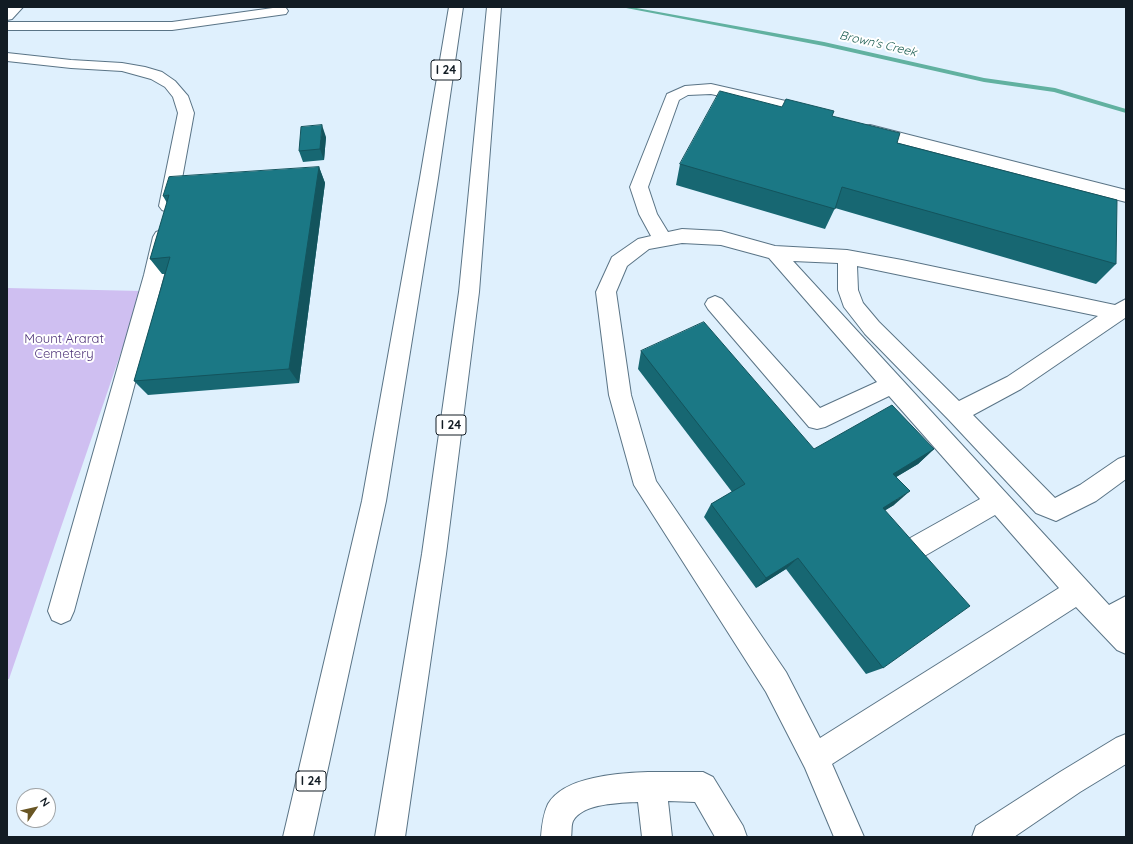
<!DOCTYPE html>
<style>
body{margin:0}
#map{position:relative;width:1133px;height:844px;overflow:hidden;background:#dff0fd;font-family:Quicksand,sans-serif}
canvas{display:block}
.frame{position:absolute;inset:0;border:8px solid #121c24;pointer-events:none}
.north{position:absolute;left:16px;top:788px;width:40px;height:40px;box-sizing:border-box;background:#fff;border:1px solid #a0a4a7;border-radius:50%;rotate:56deg;font-size:11px;font-weight:700;line-height:16px;text-align:center;color:#121c24}
.north::after{content:'';display:block;margin:auto;width:14px;height:18px;background:#695624;clip-path:polygon(50% 0,100% 100%,50% 72%,0 100%)}
</style>
<div id="map">
<canvas width="1133" height="844"></canvas>
<div class="frame"></div>
<div class="north">N</div>
</div>
<script>
const ctx = document.querySelector('canvas').getContext('2d');
ctx.lineJoin = 'round';
function paint(path, color) {
  ctx.fillStyle = color;
  ctx.fill(path, 'evenodd');
}
function strokePath(path, color, width, dash) {
  ctx.strokeStyle = color;
  ctx.lineWidth = width;
  ctx.lineCap = dash ? 'butt' : 'round';
  ctx.setLineDash(dash || []);
  ctx.stroke(path);
}
function drawText(font, color, halo, rows, align = 'center') {
  ctx.font = font + ' Quicksand,sans-serif';
  ctx.lineWidth = 4;
  ctx.setLineDash([]);
  ctx.textBaseline = 'middle';
  ctx.strokeStyle = halo;
  ctx.fillStyle = color;
  for (const [text, x, y, turn = 0] of rows) {
    ctx.save();
    ctx.translate(x, y);
    ctx.rotate((+turn || 0) * Math.PI / 180);
    ctx.textAlign = isNaN(turn) ? turn : align;
    if (halo) ctx.strokeText(text, 0, 0);
    ctx.fillText(text, 0, 0);
    ctx.restore();
  }
}
const green = new Path2D(`
 M7,288L142,291L9,679H7Z`);
const stream = new Path2D(`
 M621,7H631L824,42L984,78L1055,88L1126,109V113L1054,92L984,82L824,46Z`);
const minor = new Path2D(`
 M8,7H23L12,19L7,20Z
 M280,7L286,8L288,11L286,14L172,30H7V22H172Z
 M7,53L71,60L122,63L145,67L162,72L175,81L188,96L194,113L177,206L174,210L168,212L162,210L159,206L178,113L173,97L165,87L151,79L122,71L71,68L7,61Z
 M711,84L812,107L818,109L820,112L818,115L812,117L711,94L688,95L679,100L648,187L657,214L668,232L682,229L721,231L775,246L847,250L902,260L1115,305L1126,299L1125,318L1021,389L973,415L1055,498L1080,485L1118,459L1126,456V479L1096,501L1056,521L1036,513L949,420L865,334L844,307L838,290V263L793,261L1109,605L1126,596V654L1117,650L1076,607L832,764L864,837H834L805,768L766,692L634,485L609,395L596,292L612,257L638,239L651,236L639,214L630,187L667,94L685,86ZM682,243L721,245L769,258L877,382L820,408L722,299L715,296L708,299L705,304L708,309L809,427L817,429L825,427L889,396L980,499L903,542L900,550L903,558L912,562L921,558L995,515L1059,588L820,738L786,672L656,481L631,395L616,292L627,266L649,249ZM857,266L1098,316L1007,377L959,401L879,322L863,303L858,290Z
 M870,125L1126,190V202L864,134L862,130L864,126Z
 M162,230L168,232L171,237L164,275L74,611L70,620L61,624L52,620L48,611L144,275L153,237L156,232Z
 M1126,734V764L1080,792L1014,837H972L976,826L1060,772L1116,738Z
 M648,772H703L713,777L743,826L747,837H715L695,802L668,801L672,837H642L638,802C620,803 583,803 573,821C571,825 572,832 571,837H541C542,825 543,815 548,804C564,776 620,773 648,772Z`);
const highway = new Path2D(`
 M449,7H463L438,178L386,501L313,837H283L362,501L420,178Z
 M487,7H501L479,292L446,554L405,837H375L422,554L459,292Z`);
const wall = new Path2D(`
 M782,107L832,116L897,143L1116,264L1096,284L835,208L825,229L676,185L680,164Z
 M326,137L324,160L303,162L299,151Z
 M319,167L325,183L299,383L148,395L134,381L166,274H162L150,259L167,203L163,196Z
 M641,351L814,449H934L918,464L896,477L894,505L885,510L883,668L866,674L786,569L756,588L704,517L711,504L732,492L638,369Z`);
const shadedWall = new Path2D(`
 M322,125L326,137L324,160L320,149Z
 M319,167L325,183L299,383L289,369Z
 M934,449L918,464L878,488L893,474Z
 M910,491L894,505L868,521L883,508Z
 M798,558L786,569L756,588L766,578Z`);
const building = new Path2D(`
 M720,91L782,107L786,99L834,111L832,116L900,133L897,143L1117,200L1116,264L842,187L835,209L680,164Z
 M322,125L320,149L299,151L301,127Z
 M319,167L289,369L134,381L170,257L150,259L169,195L163,196L169,177Z
 M704,322L814,449L892,405L934,449L893,474L910,491L883,508L970,606L883,668L798,558L766,578L711,504L745,484L641,351Z`);
const farWaternames = [
 ["Brown's Creek",878,44,13]
];
const shields = [
 [446,70,30],
 [451,425,30],
 [311,781,30]
];
const shieldNames = [
 ["I 24",446,70],
 ["I 24",451,425],
 ["I 24",311,781]
];
const parkNames = [
 ["Mount Ararat",64,339],
 ["Cemetery",64,354]
];
paint(green, '#cfbff1');
paint(stream, '#61b1a0');
strokePath(minor, '#5a7486', 2);
strokePath(highway, '#5a7486', 2);
paint(minor, '#fff');
paint(highway, '#fff');
paint(wall, '#176772');
paint(shadedWall, '#13545d');
paint(building, '#1b7885');
strokePath(building, '#13545d', 1);
drawText('italic 12px', '#1b5d51', '#fff', farWaternames);
for (const [x, y, w] of shields) {
  const box = new Path2D();
  box.roundRect(x - w / 2, y - 10, w, 20, 3);
  ctx.fillStyle = '#fff';
  ctx.fill(box);
  strokePath(box, '#121c24', 1);
}
drawText('bold 12px', '#121c24', null, shieldNames);
drawText('13px', '#4e3378', '#fff', parkNames);
</script>
